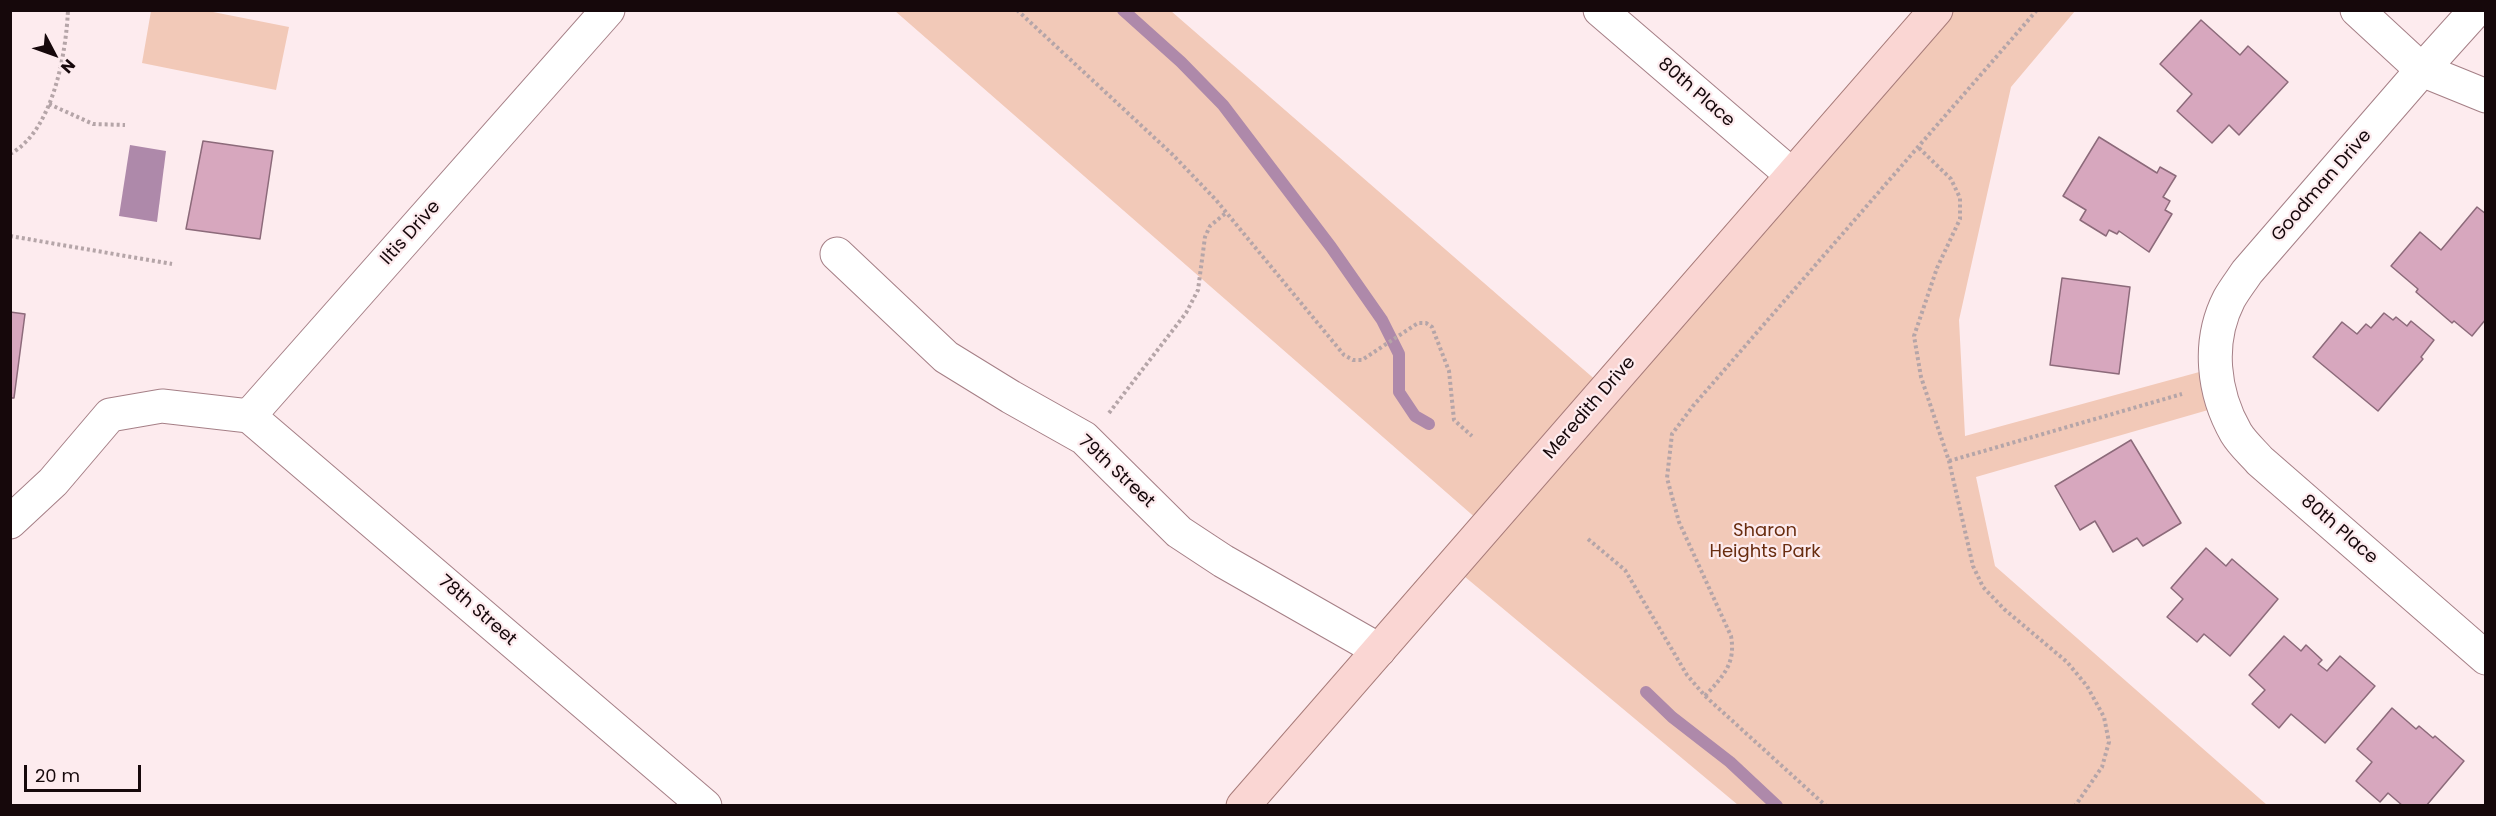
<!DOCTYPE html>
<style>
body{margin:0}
#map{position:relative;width:2496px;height:816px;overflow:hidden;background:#fdebee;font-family:Poppins,sans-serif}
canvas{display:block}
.frame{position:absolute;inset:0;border:12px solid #16080b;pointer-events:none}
.north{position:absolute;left:24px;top:24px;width:60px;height:60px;-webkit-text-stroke:4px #fdebee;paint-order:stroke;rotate:131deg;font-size:16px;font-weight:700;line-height:24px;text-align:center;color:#16080b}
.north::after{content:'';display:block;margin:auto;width:21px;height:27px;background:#16080b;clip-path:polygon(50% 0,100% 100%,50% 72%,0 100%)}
.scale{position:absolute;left:24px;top:765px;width:117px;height:27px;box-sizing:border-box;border:3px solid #16080b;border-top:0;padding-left:8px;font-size:18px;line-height:21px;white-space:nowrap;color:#16080b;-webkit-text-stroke:4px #fdebee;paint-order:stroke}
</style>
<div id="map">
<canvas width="2496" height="816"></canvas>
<div class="frame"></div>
<div class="north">N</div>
<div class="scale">20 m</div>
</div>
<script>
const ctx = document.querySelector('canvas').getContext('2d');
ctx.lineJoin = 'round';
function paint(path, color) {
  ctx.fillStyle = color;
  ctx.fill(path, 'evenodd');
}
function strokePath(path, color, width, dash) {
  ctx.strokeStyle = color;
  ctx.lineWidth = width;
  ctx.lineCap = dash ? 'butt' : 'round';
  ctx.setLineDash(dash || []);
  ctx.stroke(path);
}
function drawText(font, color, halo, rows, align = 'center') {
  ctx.font = font + ' Poppins,sans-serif';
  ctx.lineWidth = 4.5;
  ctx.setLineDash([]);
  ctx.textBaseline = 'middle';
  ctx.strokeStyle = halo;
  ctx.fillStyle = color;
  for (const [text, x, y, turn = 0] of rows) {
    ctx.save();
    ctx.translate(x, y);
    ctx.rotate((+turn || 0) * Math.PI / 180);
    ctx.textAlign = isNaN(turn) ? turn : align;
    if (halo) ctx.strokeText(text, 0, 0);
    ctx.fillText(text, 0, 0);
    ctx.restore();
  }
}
const green = new Path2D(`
 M151,11H208L289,27L276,90L142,63Z
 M895,11H1171L1606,389L1936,11H2075L2011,87L1959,320L1965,436L2214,368L2222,406L1976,477L1995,566L2267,805H1738L1452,566L1486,527Z`);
const water = new Path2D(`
 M130,145L166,151L157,222L119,216Z`);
const stream = new Path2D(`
 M1123,10L1181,62L1223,105L1331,247L1382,320L1399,354V392L1415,416L1429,424
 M1646,692L1672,717L1730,762L1777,806`);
const building = new Path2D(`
 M2201,20L2240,55L2248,46L2288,82L2239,135L2229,125L2212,143L2177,111L2192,94L2160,64Z
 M2099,137L2157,173L2160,167L2176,176L2163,197L2170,201L2165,210L2172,214L2149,252L2119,231L2117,234L2109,230L2106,236L2080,220L2086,210L2063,196Z
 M203,141L273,151L260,239L186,229Z
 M2477,207L2486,214V319L2472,336L2454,321L2452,323L2416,292L2418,289L2391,266L2420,232L2441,250Z
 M2062,278L2130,287L2119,374L2050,365Z
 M10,312L25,314L14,398H10Z
 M2384,313L2393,320L2396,317L2407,326L2411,321L2434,340L2421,357L2423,359L2378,411L2313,357L2342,322L2357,334L2366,324L2371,328Z
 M2131,440L2181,523L2143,546L2137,538L2113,552L2095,521L2080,530L2055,486Z
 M2206,548L2226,566L2232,559L2278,599L2230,656L2204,634L2197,642L2167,617L2183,599L2171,588Z
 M2284,636L2301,651L2306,645L2322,660L2318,664L2327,671L2340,656L2375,686L2325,743L2291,714L2279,728L2252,704L2265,690L2249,675Z
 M2392,708L2416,729L2419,726L2433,738L2435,736L2464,761L2426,806H2403L2388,793L2380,802L2356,781L2372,762L2357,749Z`);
const path = new Path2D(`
 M1017,10L1173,155L1216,200L1344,355L1353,360H1362L1418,323H1426L1432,327L1449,371L1454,420L1472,436
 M49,104L93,124L125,125
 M1919,148L1951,179L1960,198V219L1937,268L1914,336L1921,377L1949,461L1973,566L1983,587L2004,609L2067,662L2087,686L2104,717L2109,742L2102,767L2075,806
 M10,154C53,131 66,54 68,10
 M10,236L172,264
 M1109,413L1186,313L1198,290L1205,237L1210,226L1227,212
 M1949,461L2182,394
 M1588,539L1625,570L1687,675L1705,696L1826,806
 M1705,696C1723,676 1736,664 1731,636L1679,522L1667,478L1672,434L1693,406L2037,10`);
const minor = new Path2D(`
 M1600,10L1792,175
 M2357,10L2422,70L2486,96
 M2476,10L2422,70L2247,272C2241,281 2234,290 2229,299C2207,342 2213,393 2236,433C2242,443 2252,452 2260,461L2486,658
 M837,254L946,357L1011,397L1084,438L1179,532L1223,561L1379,650
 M249,416L705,806
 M249,416L608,10
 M10,522L53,482L110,415L162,406L249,416`);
const major = new Path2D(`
 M1243,806L1936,10`);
const streetNames = [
 ["80th Place",1696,93,41],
 ["Goodman Drive",2322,186,-49],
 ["Iltis Drive",411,233,-48],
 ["Meredith Drive",1590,408,-49],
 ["79th Street",1116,472,43],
 ["80th Place",2339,530,41],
 ["78th Street",477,611,41]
];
const parkNames = [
 ["Sharon",1765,531],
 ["Heights Park",1765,552]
];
paint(green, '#f2c9b8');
paint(water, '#ae89aa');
strokePath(stream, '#ae89aa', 12);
paint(building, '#d7a7be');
strokePath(building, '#8c6a7a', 1.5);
strokePath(minor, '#a57f86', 35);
strokePath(major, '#a87c7a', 35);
strokePath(path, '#b5a5a8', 4, [3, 3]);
strokePath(minor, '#fff', 33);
strokePath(major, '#fad6d3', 33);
drawText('18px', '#16080b', '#fdebee', streetNames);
drawText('18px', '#692d10', '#fdebee', parkNames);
</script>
